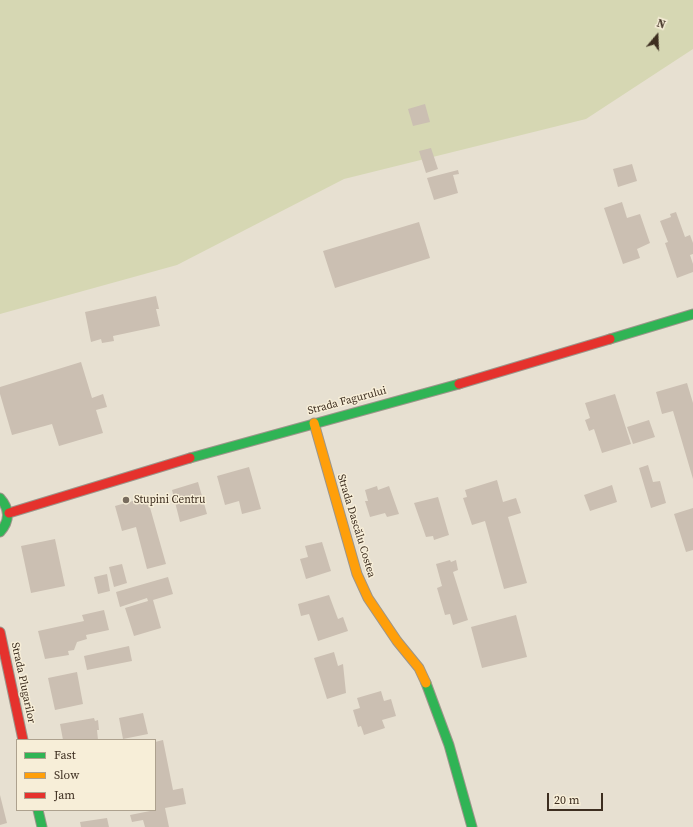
<!DOCTYPE html>
<meta charset="utf-8">
<style>
body{margin:0}
#map{position:relative;width:693px;height:827px;overflow:hidden;background:#e7e0d1;font-family:"Source Serif 4",serif}
canvas{display:block}
.legend{position:absolute;left:16px;top:739px;width:140px;height:72px;box-sizing:border-box;background:#f7eed8;border:1px solid #ada18e;margin:0;padding:5px 7px;list-style:none;font-size:12px;color:#3d2e20}
.legend li{display:flex;align-items:center;gap:8px;height:20px}
.legend b{width:20px;border:1px solid #ada18e}
.north{position:absolute;left:637px;top:16px;width:40px;height:40px;-webkit-text-stroke:3px #f7eed8;paint-order:stroke;rotate:19deg;font-size:11px;font-weight:700;line-height:16px;text-align:center;color:#3d2e20}
.north::after{content:'';display:block;margin:auto;width:14px;height:18px;background:#3d2e20;clip-path:polygon(50% 0,100% 100%,50% 72%,0 100%)}
.scale{position:absolute;left:547px;top:793px;width:56px;height:18px;box-sizing:border-box;border:2px solid #3d2e20;border-top:0;padding-left:5px;font-size:12px;line-height:14px;white-space:nowrap;color:#3d2e20;-webkit-text-stroke:3px #f7eed8;paint-order:stroke}
</style>
<div id="map">
<canvas width="693" height="827"></canvas>
<ul class="legend">
<li><b style="height:5px;background:#30b455"></b>Fast</li>
<li><b style="height:5px;background:#ff9f0a"></b>Slow</li>
<li><b style="height:5px;background:#e5322d"></b>Jam</li>
</ul>
<div class="north">N</div>
<div class="scale">20 m</div>
</div>
<script>
const ctx = document.querySelector('canvas').getContext('2d');
ctx.lineJoin = 'round';
function paint(path, color) {
  ctx.fillStyle = color;
  ctx.fill(path, 'evenodd');
}
function strokePath(path, color, width, dash) {
  ctx.strokeStyle = color;
  ctx.lineWidth = width;
  ctx.lineCap = dash ? 'butt' : 'round';
  ctx.setLineDash(dash || []);
  ctx.stroke(path);
}
function drawText(font, color, halo, rows, align = 'center') {
  ctx.font = font + ' "Source Serif 4",serif';
  ctx.lineWidth = 3;
  ctx.setLineDash([]);
  ctx.textBaseline = 'middle';
  ctx.strokeStyle = halo;
  ctx.fillStyle = color;
  for (const [text, x, y, turn = 0] of rows) {
    ctx.save();
    ctx.translate(x, y);
    ctx.rotate((+turn || 0) * Math.PI / 180);
    ctx.textAlign = isNaN(turn) ? turn : align;
    if (halo) ctx.strokeText(text, 0, 0);
    ctx.fillText(text, 0, 0);
    ctx.restore();
  }
}
const green = new Path2D(`
 M0,0H693V49L586,119L344,179L177,265L0,314Z`);
const building = new Path2D(`
 M425,104L430,122L413,126L408,109Z
 M431,148L438,169L426,173L419,151Z
 M632,164L637,181L618,187L613,169Z
 M458,170L459,174L453,175L458,193L434,200L427,178Z
 M622,202L627,218L640,214L650,243L637,249L640,258L623,264L604,208Z
 M676,212L685,237L690,235L693,243V254L690,255L693,264V272L677,278L665,243L668,242L660,221L671,217L670,214Z
 M419,222L430,258L335,288L323,251Z
 M156,296L159,309H156L160,326L113,336L114,341L102,343L101,339L91,342L85,312Z
 M81,362L92,398L103,394L107,407L96,410L103,433L59,446L52,424L12,435L0,394V387Z
 M687,383L693,403V479L673,411L662,414L656,392Z
 M615,394L631,444L602,453L594,429L589,431L585,420L590,418L585,403Z
 M649,420L655,437L633,444L627,427Z
 M648,465L653,482L660,481L666,503L651,508L639,468Z
 M249,467L261,509L242,514L239,501L225,505L217,476Z
 M497,480L503,502L516,498L521,513L508,517L527,583L504,589L485,521L472,525L463,498L467,497L465,490Z
 M198,482L207,514L180,522L172,490Z
 M612,485L617,502L590,511L584,495Z
 M377,486L378,490L389,486L399,514L387,517L385,513L370,517L365,501H368L365,490Z
 M147,497L166,564L147,569L136,527L122,531L115,506Z
 M438,497L449,535L434,540L433,536L426,537L414,503Z
 M693,508V550L686,552L674,514Z
 M55,539L65,586L31,593L21,546Z
 M322,542L331,571L306,579L300,559L308,557L305,546Z
 M450,560L451,562L456,560L458,570L453,572L468,620L453,625L450,614L445,615L437,588L442,586L436,564Z
 M122,564L127,583L114,587L109,567Z
 M107,574L110,591L98,594L94,577Z
 M168,577L173,594L153,600L161,628L134,636L125,608L148,601L147,598L120,607L116,592Z
 M329,595L338,619L343,617L348,631L318,641L309,614L301,616L298,604Z
 M104,610L109,630L86,635L87,639L77,642L74,650L68,651L69,655L45,659L38,631L84,621L82,615Z
 M516,615L527,657L482,668L471,627Z
 M129,646L132,661L87,670L84,656Z
 M334,652L338,666L343,664L346,693L327,699L314,658Z
 M77,672L83,704L55,710L48,678Z
 M381,691L384,701L391,699L396,716L382,720L385,728L364,735L361,726L358,727L353,710L360,708L357,698Z
 M143,713L148,734L123,739L119,718Z
 M94,718L95,721L98,720L99,730H97L98,740H63L60,724Z
 M163,740L173,790L183,788L186,804L165,808L169,827H145L143,820L132,822L130,815L155,810V742Z
 M0,795L7,823L0,825Z
 M107,818L109,827H81L80,822Z`);
const fast = new Path2D(`
 M610,339L693,314
 M190,458L459,384
 M0,498C10,509 10,521 0,532
 M426,683L449,745L472,827
 M38,810L42,827`);
const slow = new Path2D(`
 M314,423L357,574L368,598L397,641L419,668L426,683`);
const jam = new Path2D(`
 M459,384L610,339
 M9,513L190,458
 M0,632L23,740`);
const markers = [
 [126,500,4,"#786c5e"]
];
const streetNames = [
 ["Strada Fagurului",347,401,-15],
 ["Strada Dascălu Costea",356,526,73],
 ["Strada Plugarilor",23,683,78]
];
const poiNames = [
 ["Stupini Centru",134,500]
];
paint(green, '#d6d7b3');
paint(building, '#cbbfb2');
strokePath(fast, '#9c958a', 11);
strokePath(slow, '#9c958a', 11);
strokePath(jam, '#9c958a', 11);
strokePath(fast, '#30b455', 9);
strokePath(slow, '#ff9f0a', 9);
strokePath(jam, '#e5322d', 9);
for (const [x, y, r, color] of markers) {
  const dot = new Path2D();
  dot.arc(x, y, r, 0, 2 * Math.PI);
  ctx.fillStyle = color;
  ctx.fill(dot);
  strokePath(dot, '#f7eed8', 1.5);
}
drawText('11px', '#3d2e20', '#f7eed8', streetNames);
drawText('11px', '#3d2e20', '#f7eed8', poiNames, 'left');
</script>
